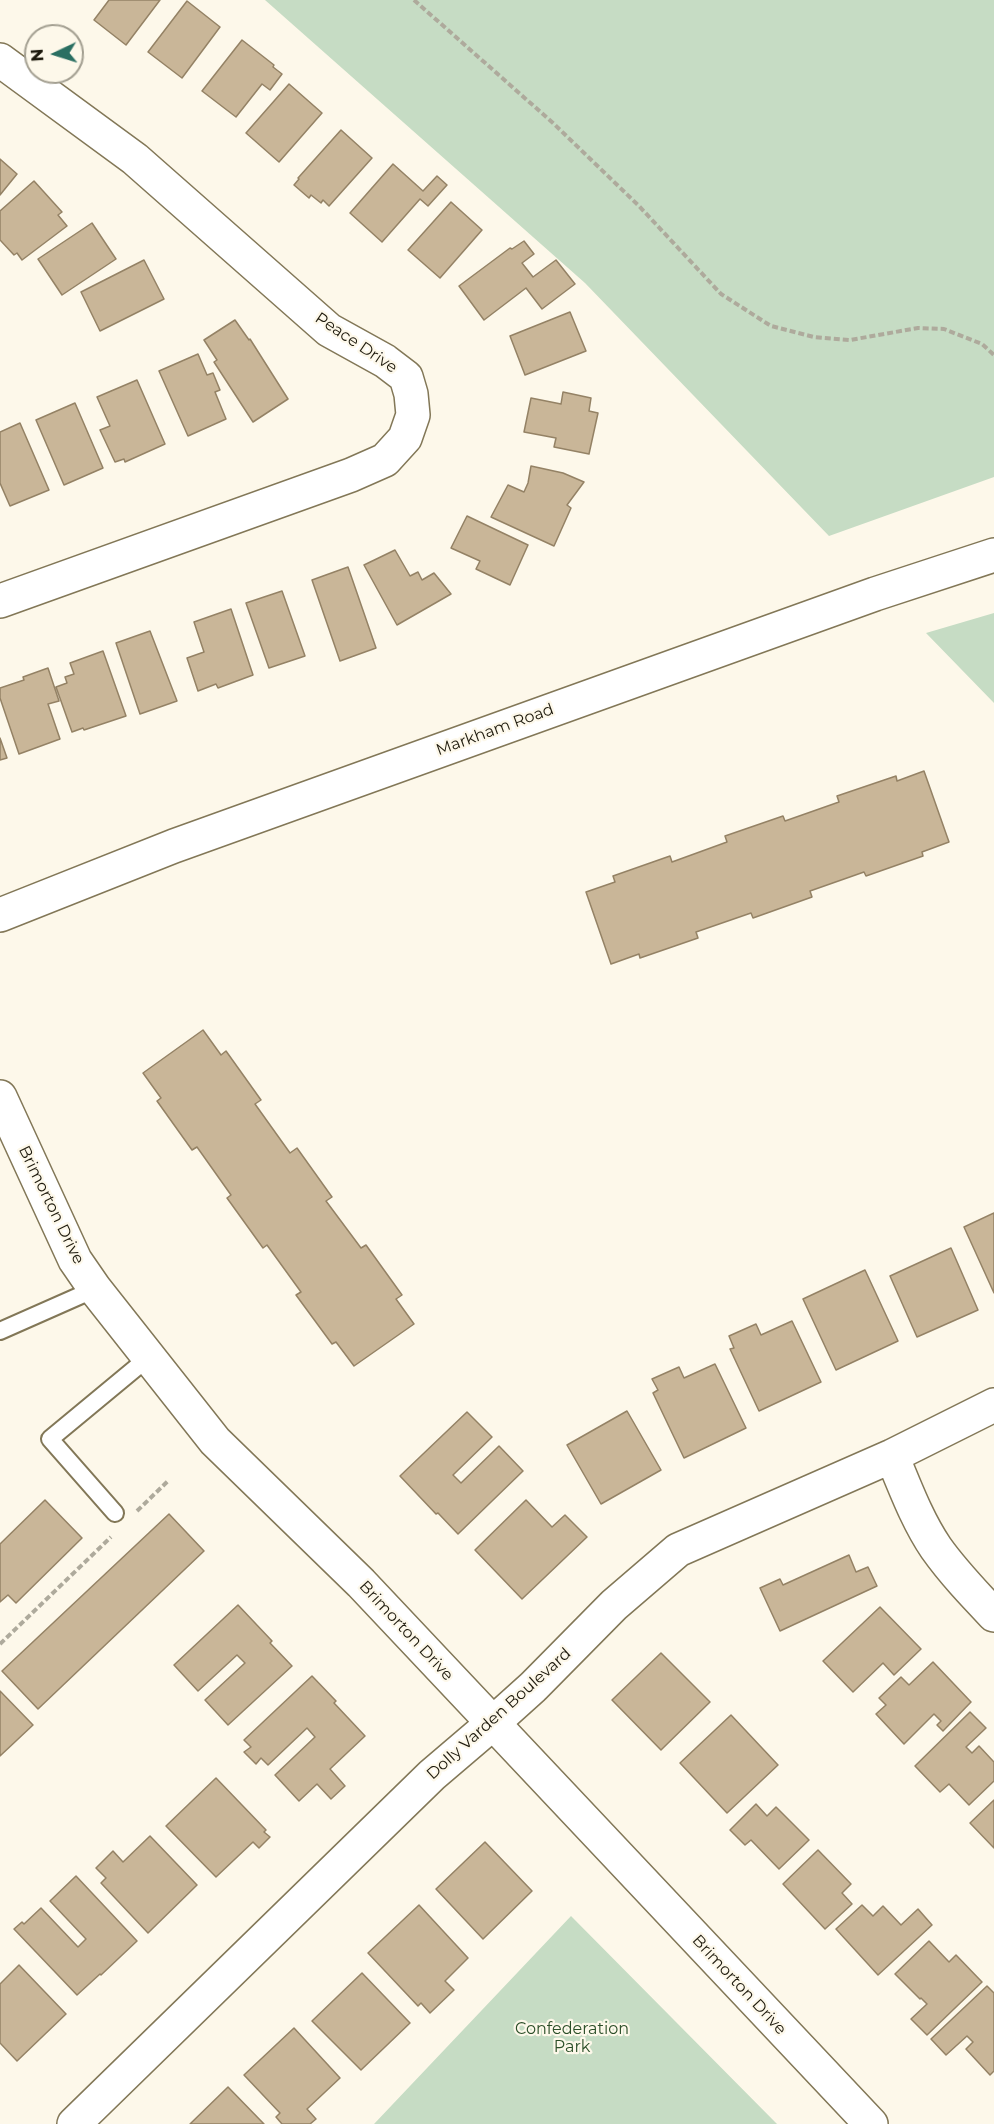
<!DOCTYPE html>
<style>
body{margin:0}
#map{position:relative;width:994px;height:2124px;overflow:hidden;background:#fdf8ea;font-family:Montserrat,sans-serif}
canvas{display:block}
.north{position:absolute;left:24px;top:24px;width:60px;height:60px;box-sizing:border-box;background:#fdf8ea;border:2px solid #a39f91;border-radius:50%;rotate:266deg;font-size:16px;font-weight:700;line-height:24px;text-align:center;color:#1d190c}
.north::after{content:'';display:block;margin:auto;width:21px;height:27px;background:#2a6f62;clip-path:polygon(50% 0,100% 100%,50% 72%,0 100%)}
</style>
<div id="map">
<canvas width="994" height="2124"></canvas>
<div class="north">N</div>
</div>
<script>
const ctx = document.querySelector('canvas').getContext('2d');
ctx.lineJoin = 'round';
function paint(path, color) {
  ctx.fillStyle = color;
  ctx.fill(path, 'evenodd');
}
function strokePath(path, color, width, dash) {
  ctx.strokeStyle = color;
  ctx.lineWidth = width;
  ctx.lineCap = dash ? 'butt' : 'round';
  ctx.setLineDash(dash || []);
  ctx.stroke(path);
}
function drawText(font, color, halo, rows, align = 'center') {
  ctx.font = font + ' Montserrat,sans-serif';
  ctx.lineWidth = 4.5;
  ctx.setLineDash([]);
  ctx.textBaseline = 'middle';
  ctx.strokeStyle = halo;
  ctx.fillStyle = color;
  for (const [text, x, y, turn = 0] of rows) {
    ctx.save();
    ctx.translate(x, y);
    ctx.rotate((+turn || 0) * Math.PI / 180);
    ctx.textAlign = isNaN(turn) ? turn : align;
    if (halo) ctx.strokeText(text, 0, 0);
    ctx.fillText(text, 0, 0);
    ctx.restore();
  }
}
const green = new Path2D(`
 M265,0H994V477L829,536L585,283Z
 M994,613V703L926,633Z
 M571,1916L777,2124H374Z`);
const building = new Path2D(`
 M109,0H160L126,45L94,20Z
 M187,1L220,27L182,78L148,52Z
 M242,40L274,65L273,67L282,74L270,90L262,84L236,117L202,91Z
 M289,84L322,113L279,162L246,133Z
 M341,130L372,158L329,206L323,200L321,203L311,195L309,198L294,185L299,179L298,178Z
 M0,159L17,174L0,195Z
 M393,164L423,191L437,176L447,185L428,206L420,199L382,242L350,213Z
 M34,181L62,212L58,215L67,226L22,260L17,253L14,255L0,240V211Z
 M451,202L482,230L440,278L408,250Z
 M92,223L116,259L62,295L38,259Z
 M524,241L534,254L522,263L533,277L556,260L575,284L542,309L526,288L484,320L459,286L510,248L512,249Z
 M144,260L164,299L100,331L81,292Z
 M570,312L586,351L525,375L510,336Z
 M235,320L249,340L250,339L288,399L253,422L214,362L217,360L204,340Z
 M198,354L207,375L213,373L220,390L215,392L226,419L188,436L159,371Z
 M137,380L165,444L125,462L124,459L115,462L100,430L110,426L97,397Z
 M563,392L591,398L589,411L598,413L589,454L554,447L556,438L524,432L531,398L561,404Z
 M75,403L103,468L64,485L36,420Z
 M20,423L49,490L10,506L0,483V432Z
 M531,466L563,473L584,482L567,505L571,508L554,546L491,517L508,485L524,492L528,483Z
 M467,516L528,545L510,585L476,569L480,561L451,548Z
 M395,550L410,576L418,572L422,580L434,573L451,594L397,625L364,565Z
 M348,567L376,648L340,661L312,580Z
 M282,591L305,656L269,668L246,603Z
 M231,609L253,675L218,688L216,684L198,691L187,658L204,652L194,622Z
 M150,631L177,701L140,714L116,643Z
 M103,651L126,716L84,730L83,728L72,732L56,687L67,683L65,677L74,674L70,663Z
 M48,668L59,701L48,704L60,739L19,754L0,698V688L24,680L23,677Z
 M0,738L7,758L0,760Z
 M924,771L949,842L922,852L923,856L866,876L864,872L810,891L812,897L753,918L751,913L696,932L698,938L640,958L639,954L611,964L586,892L615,882L613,876L670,856L672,862L727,842L725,836L783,816L785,821L839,802L837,796L896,776L897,781Z
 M203,1030L221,1055L226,1051L261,1100L255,1104L290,1153L297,1148L332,1197L326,1201L361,1248L366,1245L402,1295L396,1299L414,1324L354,1366L336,1342L332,1344L296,1295L301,1292L267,1245L263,1248L227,1198L231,1195L197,1147L192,1150L157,1101L161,1098L143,1073Z
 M994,1213V1293L964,1227Z
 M951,1248L978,1310L917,1337L890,1276Z
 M865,1270L898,1341L836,1370L803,1299Z
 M792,1321L821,1382L759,1411L730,1349L734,1348L729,1336L756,1324L761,1335Z
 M715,1364L746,1428L684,1458L653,1393L658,1390L652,1379L679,1367L684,1378Z
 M627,1411L661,1470L601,1504L567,1445Z
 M467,1412L492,1437L453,1475L461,1483L499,1446L523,1471L458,1534L438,1513L436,1514L400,1476Z
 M45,1500L82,1538L16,1603L8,1595L0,1602V1544Z
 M526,1500L552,1527L565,1515L587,1537L522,1599L475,1550Z
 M169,1514L204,1551L38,1709L2,1671Z
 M849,1555L856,1572L868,1567L877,1586L780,1631L760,1588L780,1579L783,1585Z
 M238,1605L272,1641L270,1643L292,1666L228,1725L205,1700L245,1663L237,1655L198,1691L174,1665Z
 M880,1607L921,1649L894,1675L883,1663L853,1692L823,1661Z
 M661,1653L710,1702L661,1750L612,1700Z
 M933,1662L971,1702L943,1731L937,1725L941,1721L934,1714L904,1744L876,1714L886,1705L879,1698L901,1677L909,1685Z
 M312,1676L336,1701L334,1703L365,1736L330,1769L345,1786L331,1799L317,1784L299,1801L275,1775L315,1737L307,1728L268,1765L261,1758L256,1764L244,1752L251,1747L244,1740Z
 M0,1691L33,1725L0,1756Z
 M970,1712L986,1728L966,1747L972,1753L979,1746L994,1762V1781L969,1805L949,1784L940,1792L915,1766Z
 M731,1715L778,1765L727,1813L680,1763Z
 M216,1778L266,1830L264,1832L270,1837L259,1848L253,1842L216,1877L166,1826Z
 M994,1800V1848L970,1823Z
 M756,1804L767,1816L776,1807L809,1840L779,1869L751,1840L745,1845L730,1830Z
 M150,1836L197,1885L148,1933L101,1883L106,1878L96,1868L113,1851L123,1862Z
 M485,1842L532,1891L483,1939L436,1889Z
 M818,1850L851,1884L842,1893L852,1904L825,1929L783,1884Z
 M76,1876L137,1941L101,1975L100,1974L77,1995L14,1929L22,1922L24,1924L41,1908L78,1947L86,1939L50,1901Z
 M419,1905L468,1958L445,1981L454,1990L430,2013L421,2003L418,2006L368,1953Z
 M862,1905L873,1916L883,1906L901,1925L918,1909L932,1925L878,1975L836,1929Z
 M929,1941L949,1962L956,1955L982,1982L927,2035L911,2019L927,2004L921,1998L920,1999L895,1974Z
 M19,1965L66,2014L17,2061L0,2043V1984Z
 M362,1973L410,2023L361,2070L312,2021Z
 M987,1986L994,1993V2071L990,2075L966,2049L973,2042L967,2036L946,2055L931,2039Z
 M294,2028L340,2078L307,2109L316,2119L310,2124H282L276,2117L280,2113L244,2075Z
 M228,2087L264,2124H190Z`);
const path = new Path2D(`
 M414,0L553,123L639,206L721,294L771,326L814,337L850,340L918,328L944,329L982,344L994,355
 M137,1511L169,1480
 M0,1644L111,1537`);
const service = new Path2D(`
 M0,1331L95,1289
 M115,1513L50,1439L149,1357`);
const minor = new Path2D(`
 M0,60L135,159L329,330L385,361L406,377L411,394L413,415L405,438L385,460L351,475L0,601
 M892,1456C905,1487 917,1520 936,1548C953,1572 974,1594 994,1615
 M493,1723L533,1687L614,1605L678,1550L892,1456L994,1405`);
const tertiary = new Path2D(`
 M0,1097L75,1260L95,1289L215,1441L361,1583L871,2124
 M74,2124L432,1775L493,1723`);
const primary = new Path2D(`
 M0,915L174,846L875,594L994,555`);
const streetNames = [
 ["Peace Drive",356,343,34],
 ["Markham Road",495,730,-20],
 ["Brimorton Drive",51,1205,64],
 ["Brimorton Drive",406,1631,47],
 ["Dolly Varden Boulevard",499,1714,-42],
 ["Brimorton Drive",739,1985,47]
];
const parkNames = [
 ["Confederation",572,2029],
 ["Park",572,2047]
];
paint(green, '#c6dcc4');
paint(building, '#c9b698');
strokePath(building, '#948265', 1.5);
strokePath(service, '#827757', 20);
strokePath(minor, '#827757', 36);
strokePath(tertiary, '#827757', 36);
strokePath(primary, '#827757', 36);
strokePath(path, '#aeaa9c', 4, [6, 3]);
strokePath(service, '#fff', 16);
strokePath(minor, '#fff', 33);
strokePath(tertiary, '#fff', 33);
strokePath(primary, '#fff', 33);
drawText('16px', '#1d190c', '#fdf8ea', streetNames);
drawText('16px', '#2a4e27', '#fdf8ea', parkNames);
</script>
